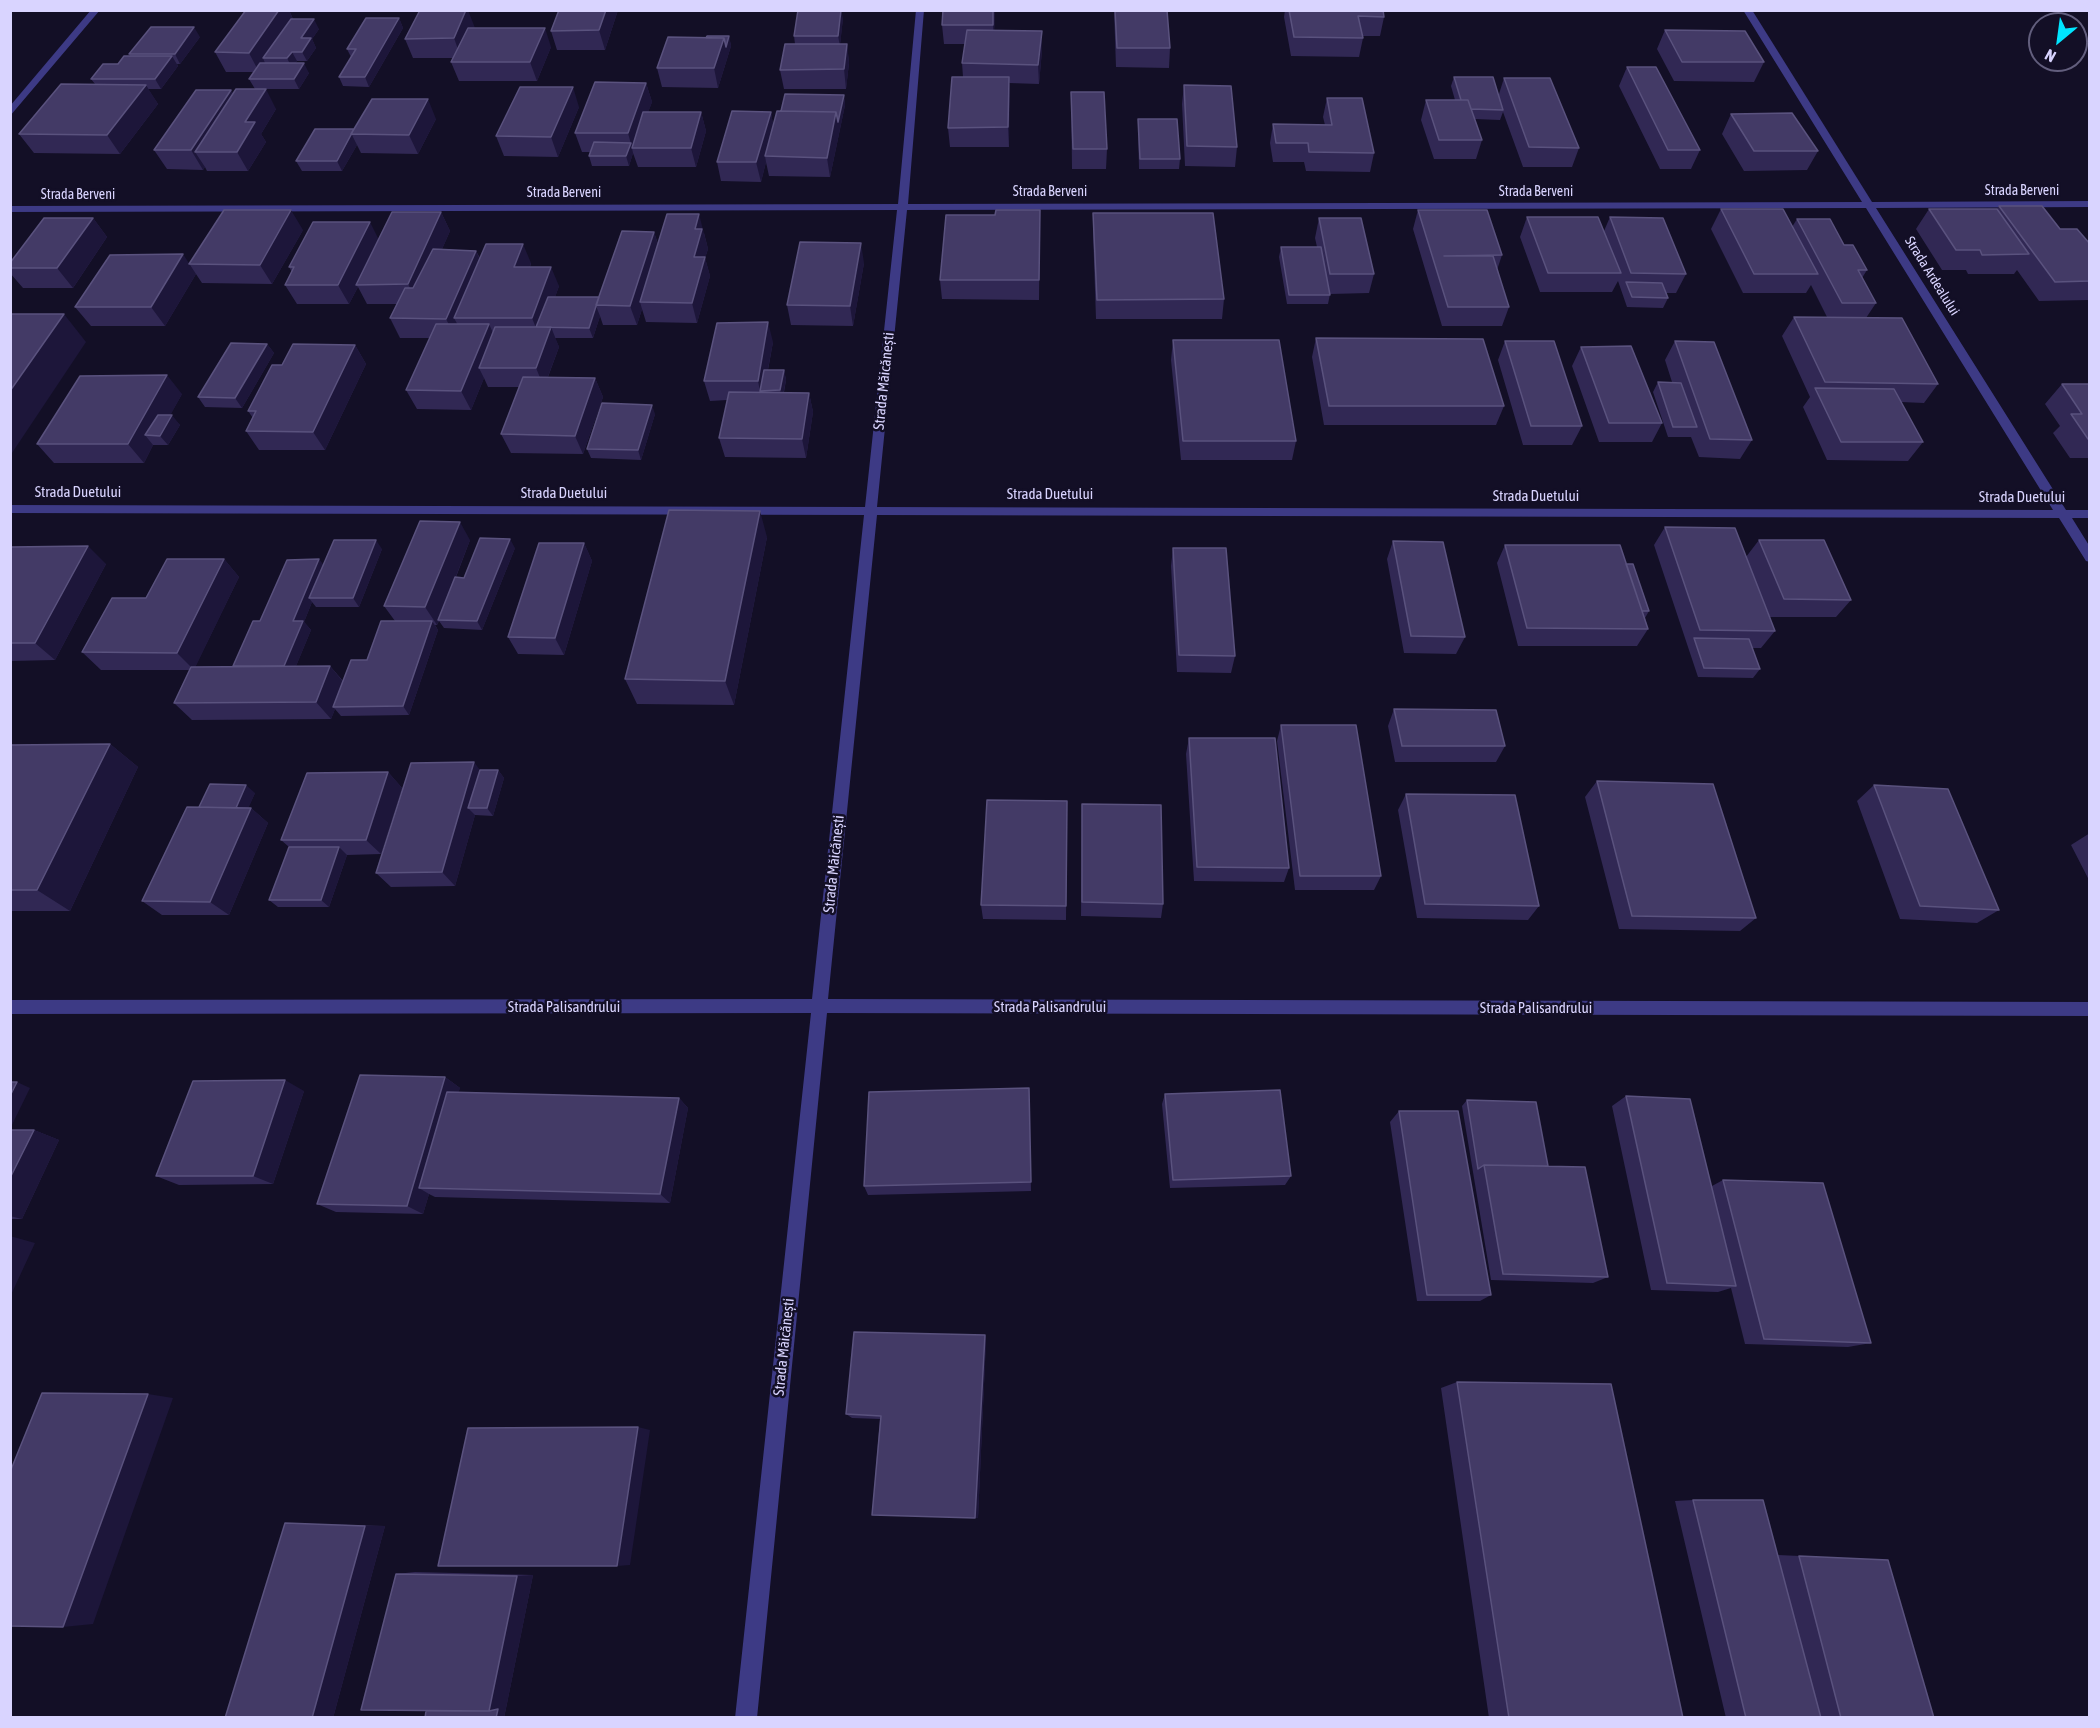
<!DOCTYPE html>
<meta charset="utf-8">
<style>
body{margin:0}
#map{position:relative;width:2100px;height:1728px;overflow:hidden;background:#130f26;font-family:"Asap Condensed",sans-serif}
canvas{display:block}
.frame{position:absolute;inset:0;border:12px solid #d9d4ff;pointer-events:none}
.north{position:absolute;left:2028px;top:12px;width:60px;height:60px;box-sizing:border-box;background:#130f26;border:2px solid #625e7d;border-radius:50%;rotate:209deg;font-size:16px;font-weight:700;line-height:24px;text-align:center;color:#d9d4ff}
.north::after{content:'';display:block;margin:auto;width:21px;height:27px;background:#00e5ff;clip-path:polygon(50% 0,100% 100%,50% 72%,0 100%)}
</style>
<div id="map">
<canvas width="2100" height="1728"></canvas>
<div class="frame"></div>
<div class="north">N</div>
</div>
<script>
const ctx = document.querySelector('canvas').getContext('2d');
ctx.lineJoin = 'round';
function paint(path, color) {
  ctx.fillStyle = color;
  ctx.fill(path, 'evenodd');
}
function strokePath(path, color, width, dash) {
  ctx.strokeStyle = color;
  ctx.lineWidth = width;
  ctx.lineCap = dash ? 'butt' : 'round';
  ctx.setLineDash(dash || []);
  ctx.stroke(path);
}
function drawText(font, color, halo, rows, align = 'center') {
  ctx.font = font + ' "Asap Condensed",sans-serif';
  ctx.lineWidth = 5;
  ctx.setLineDash([]);
  ctx.textBaseline = 'middle';
  ctx.strokeStyle = halo;
  ctx.fillStyle = color;
  for (const [text, x, y, turn = 0] of rows) {
    ctx.save();
    ctx.translate(x, y);
    ctx.rotate((+turn || 0) * Math.PI / 180);
    ctx.textAlign = isNaN(turn) ? turn : align;
    if (halo) ctx.strokeText(text, 0, 0);
    ctx.fillText(text, 0, 0);
    ctx.restore();
  }
}
const street = new Path2D(`
 M91,10H100L10,116V106Z
 M916,10H924L908,204L1862,202L1743,10H1752L1872,202L2090,201V207L1876,208L2066,510H2090V518H2072L2090,547V562L2086,561L2059,518L877,515L828,999L2090,1002V1016L827,1013L757,1718H735L811,1013L10,1014V1000L812,999L864,515L10,513V505L865,507L897,210L10,212V206L898,204ZM1866,208L2053,510L877,507L907,210Z`);
const wall = new Path2D(`
 M246,10H289L293,19L319,29L312,39L316,48L307,61H297L295,63L309,73L299,89H255L249,79L254,72H226L215,52Z
 M559,10H618L605,50H557L551,31Z
 M995,10L994,30L1042,50L1039,84L1009,83V147H950L948,128L963,77L962,63L965,44H944L942,25Z
 M1114,10H1167L1170,48L1169,68L1116,67Z
 M1285,10H1383L1384,17L1380,36H1363V38L1359,57L1291,56L1284,17Z
 M399,18L403,28L369,87L343,86L339,77L351,57L347,49Z
 M843,18L840,44H847L849,63L846,89H784L780,70L795,44L794,36Z
 M475,28L551,47L537,81H459L451,62L453,58H413L405,39Z
 M1665,30L1764,62L1754,82L1674,81L1657,49Z
 M729,36L731,46L718,88L662,87L657,68L706,38Z
 M200,37L180,64H177L178,66L161,89H148L158,104L120,154L34,153L19,134L95,84L91,79L130,56L129,54Z
 M1627,67L1700,150L1691,169H1660L1619,86Z
 M1454,77L1499,94L1504,78L1579,148L1572,167H1523L1503,112L1500,120L1475,119L1482,140L1476,159H1434L1421,120L1426,100H1455L1451,86Z
 M646,83L652,102L648,112H701L706,131L696,167H638L633,153L629,166H592L589,156L590,152H582L575,133Z
 M1184,85L1237,147L1235,167L1185,166L1182,104Z
 M231,90L233,94L276,109L261,134L266,142L248,171H207L205,167L203,170L167,169L154,150Z
 M1071,92L1107,149L1106,169H1072Z
 M844,95L845,105L830,177L769,176L766,162L761,182L721,181L717,162L771,112L773,125L781,111Z
 M1327,98L1374,153L1370,172L1306,171L1304,162H1273L1270,143L1273,124L1325,125L1323,117Z
 M579,107L558,157L504,156L496,136Z
 M1731,114L1818,151L1807,170L1744,171L1722,134Z
 M436,119L418,154L361,153L357,145L342,171H302L296,161L354,129Z
 M1138,119L1180,159L1179,169H1139L1138,129Z
 M1999,206L2060,229L2090,244V300L2039,301L2017,270L2014,274H1968L1966,270H1942L1916,229L1929,209H1997Z
 M1721,209L1792,227L1797,219L1844,245L1867,270L1862,278L1876,303L1866,318L1938,384L1924,403L1901,402L1923,442L1908,461L1827,460L1803,407L1810,397L1782,336L1794,317H1827L1811,285L1806,293H1743L1711,229Z
 M1040,210L1039,300L942,299L940,280L995,215Z
 M1418,210L1502,255L1497,270L1509,307L1502,326H1442L1413,229Z
 M441,212L450,231L442,249L476,251L480,258L531,263L530,267L559,286L555,297H599L654,232L658,244L704,233L708,249L705,258L710,276L697,323L646,322L642,309L637,325H603L600,316L593,338H555L559,347L548,377L595,378L603,397L583,454L511,453L501,434L519,387H488L484,378L471,410L417,409L406,390L430,338H400L390,318L397,304H367L358,287L349,304H297L285,285L292,272L289,267L379,239Z
 M1093,213L1224,299L1222,319H1096L1093,232Z
 M1527,217L1604,231L1610,217L1686,274L1676,293H1666L1668,298L1663,308L1627,307L1618,281L1612,292H1540L1520,237Z
 M93,218L107,237L73,288H23L10,273V263Z
 M1319,218L1374,274L1369,293L1330,294L1328,304H1287L1279,257L1281,247H1317L1315,238Z
 M303,230L272,284L202,283L196,274L165,326H91L75,307L189,264Z
 M864,263L853,326L791,325L787,305Z
 M1316,338L1504,406L1496,425H1324L1312,357Z
 M1173,340L1296,441L1292,460H1181L1171,360Z
 M1505,341L1582,426L1572,445H1523L1498,360Z
 M1675,341L1752,440L1740,459L1699,457L1691,437H1668L1653,392L1658,382H1672L1665,360Z
 M773,342L768,370H784L786,380L784,392L809,393L813,412L806,458L725,457L719,438L727,400L710,401L704,381Z
 M267,344L274,353L242,408L205,407L198,397Z
 M355,345L366,364L325,450H259L246,431L253,418L248,411L282,365Z
 M1581,347L1662,423L1652,442H1599L1572,366Z
 M2062,384H2090V458H2070L2053,433L2060,426L2045,404Z
 M182,394L170,415L180,425L168,445H153L144,463H54L37,444Z
 M655,414L641,460L591,458L587,449Z
 M1665,527L1746,557L1759,540L1851,600L1836,617H1770L1758,588L1775,631L1761,648H1752L1760,669L1753,678L1698,677L1654,545Z
 M767,537L734,705L637,704L625,679Z
 M470,540L456,577L464,578L515,548L482,630L444,628L439,621L437,625H435L438,630L409,715L341,716L335,709L331,719L192,720L174,703L190,670H101L82,652L146,598L224,559L239,577L195,667L233,666L260,621L323,564L382,549L359,607H316L312,602L304,622L311,630L296,666H330L343,681L367,660L395,621L384,606Z
 M1393,541L1465,637L1456,654L1404,653L1387,559Z
 M584,543L592,561L564,655L518,654L508,637Z
 M1505,545L1626,564L1649,611L1645,618L1648,629L1637,646H1518L1497,563Z
 M10,547L106,564L55,660L10,661Z
 M1173,548L1235,656L1231,673L1177,672L1171,566Z
 M1394,709L1505,746L1496,762H1395L1388,726Z
 M1281,725L1381,876L1374,890H1295L1277,741Z
 M1189,738L1289,868L1284,882L1194,881L1186,754Z
 M110,744L138,767L70,911H10V745Z
 M480,770H498L504,778L493,816L475,815L455,886L391,887L376,873Z
 M388,772L402,788L381,854L347,855L329,907H278L269,900L289,847L281,840Z
 M1597,781L1756,918L1740,931L1619,929L1585,797Z
 M1874,785L1999,910L1977,923L1900,919L1857,801Z
 M255,793L248,808H251L268,823L229,915H162L142,901L199,807Z
 M1406,794L1539,906L1528,920L1417,918L1398,810Z
 M1067,801L1066,920L983,919L981,905Z
 M1082,804L1163,904L1161,918L1081,916Z
 M2090,833V882L2071,845Z
 M445,1077L460,1088L458,1092L679,1098L688,1108L670,1203L435,1197L429,1194L423,1214L336,1212L317,1204Z
 M1029,1088L1031,1191L868,1195L864,1186Z
 M304,1091L273,1184L179,1185L156,1176Z
 M1165,1094L1291,1176L1285,1185L1170,1188L1162,1104Z
 M1626,1096L1712,1186L1723,1180L1871,1343L1848,1347L1745,1344L1731,1288L1718,1292L1651,1290L1612,1106Z
 M1467,1100L1548,1166L1608,1277L1593,1283L1491,1280L1462,1106Z
 M1399,1111L1491,1295L1480,1301H1417L1390,1122Z
 M10,1130H34L59,1140L22,1219H10Z
 M985,1335L986,1340L978,1518L872,1515L880,1419L852,1418L846,1414Z
 M1457,1382L1683,1718H1489L1441,1388Z
 M1693,1500L1778,1555L1888,1560L1934,1718H1726L1675,1501Z
 M285,1523L385,1526L333,1718H225Z
 M415,1572L533,1575L504,1718H425L426,1711L396,1574Z`);
const shadedWall = new Path2D(`
 M279,10H289L294,22L263,58L265,63L259,72L249,53Z
 M466,10H468L475,28L461,58L454,38Z
 M606,10H618L605,50L599,30Z
 M841,10L843,18L840,46L838,36Z
 M993,10H995L994,44L993,25Z
 M399,18L403,28L369,87L365,77Z
 M314,19L319,29L312,39L316,48L307,61L302,52L301,38Z
 M194,27L200,37L180,64L175,54Z
 M545,28L551,47L537,81L530,62Z
 M1042,31V50L1039,84L1038,65Z
 M729,36L731,46L718,88L714,68L724,38Z
 M847,44L849,63L846,89L844,69Z
 M292,52L297,61L292,68L287,58Z
 M172,56L178,66L161,89L155,79Z
 M304,63L309,73L299,89L294,79Z
 M1009,77L1010,96L1009,147L1008,127Z
 M646,83L652,102L635,148H632L628,133Z
 M146,85L158,104L120,154L107,135Z
 M573,87L579,107L558,157L551,137Z
 M266,89L276,109L261,134L266,142L248,171L237,152L245,122Z
 M231,90L242,110L195,152L205,167L203,170L191,150Z
 M844,95L845,105L830,177L827,158L836,112Z
 M428,99L436,119L418,154L409,135Z
 M701,112L706,131L696,167L691,148Z
 M771,112L774,131L765,156L766,162L761,182L756,162Z
 M352,135L357,145L342,171L337,161Z
 M631,143L633,153L629,166L626,156Z
 M291,210L303,230L272,284L260,265Z
 M441,212L450,231L418,304L408,284Z
 M699,214L708,249L705,258L710,276L697,323L692,303L694,257L695,229Z
 M93,218L107,237L73,288L57,268Z
 M370,222L380,242L356,285L358,287L349,304L338,285Z
 M654,232L660,251L640,302L642,309L637,325L630,306Z
 M861,243L864,263L853,326L850,306Z
 M523,244L531,263L522,286L514,267Z
 M476,251L485,270L454,318L460,329L456,338L446,319Z
 M183,254L196,274L165,326L151,307Z
 M551,267L559,286L544,328H536L532,318Z
 M596,306L600,316L593,338L589,328Z
 M64,314L86,342L10,456V391Z
 M768,322L773,342L764,390L760,391L758,381Z
 M489,324L498,344L479,368L484,378L471,410L461,391Z
 M551,327L559,347L544,387L536,368Z
 M267,344L274,353L242,408L235,398Z
 M355,345L366,364L325,450L313,432Z
 M784,370L786,380L782,400L780,390Z
 M167,375L182,394L159,436L145,435L153,445L144,463L128,444Z
 M595,378L603,397L583,454L575,436Z
 M809,393L813,412L806,458L802,439Z
 M652,405L655,414L641,460L638,450Z
 M172,415L180,425L168,445L160,436Z
 M760,511L767,537L734,705L725,681Z
 M460,522L470,540L437,625L425,607Z
 M510,539L515,548L482,630L477,621Z
 M376,540L382,549L359,607L353,598Z
 M584,543L592,561L564,655L555,638Z
 M88,546L106,564L55,660L35,643Z
 M224,559L239,577L194,670L177,653Z
 M319,559L326,568L309,598L312,602L304,622L311,630L289,683L281,674L293,621Z
 M432,621L438,630L409,715L403,706Z
 M330,666L344,683L333,707L335,709L331,719L316,702Z
 M110,744L138,767L70,911L37,890Z
 M474,762L486,778L468,808L475,815L455,886L442,872Z
 M498,770L504,778L493,816L487,808Z
 M388,772L402,788L381,854L366,840Z
 M246,785L255,793L242,823L233,815Z
 M251,808L268,823L229,915L210,902Z
 M339,847L347,855L329,907L321,900Z
 M445,1077L460,1088L431,1188H419L429,1194L423,1214L407,1206Z
 M285,1080L304,1091L273,1184L253,1176Z
 M17,1082L30,1088L10,1129V1096Z
 M679,1098L688,1108L670,1203L660,1194Z
 M34,1130L59,1140L22,1219L10,1216V1178Z
 M10,1236L35,1243L10,1297Z
 M985,1335L986,1340L978,1518H975Z
 M148,1394L173,1398L93,1624L63,1627Z
 M638,1427L650,1430L630,1565L617,1566Z
 M365,1526H385L333,1718H312Z
 M533,1575L504,1718H496L489,1711L517,1576Z`);
const building = new Path2D(`
 M246,10H279L249,53L215,52Z
 M420,10H466L454,38L405,39Z
 M559,10H606L599,30L551,31Z
 M798,10H841L838,36H794Z
 M943,10H993V25H942Z
 M1115,10H1167L1170,48H1117Z
 M1289,10H1383L1384,17L1358,16L1363,38L1294,37Z
 M366,18H399L365,77H339L356,49H347Z
 M291,19H314L301,38H311L302,52H292L287,58H263Z
 M151,27H194L175,54H129Z
 M468,28H545L530,62H451Z
 M967,30L1042,31L1038,65L962,63Z
 M1665,30L1745,31L1764,62H1682Z
 M707,36H729L726,47L724,38H706Z
 M668,37L724,38L714,68H657Z
 M785,44H847L844,69L780,70Z
 M124,56H172L155,79H91L103,64H118Z
 M260,63H304L294,79H249Z
 M1627,67H1656L1700,150H1668Z
 M952,77H1009L1008,127L948,128Z
 M1454,77H1493L1503,110L1471,109L1468,100H1461Z
 M1504,78H1550L1579,148L1529,147Z
 M595,82L646,83L628,133H575Z
 M61,84L146,85L107,135L19,134Z
 M1184,85L1231,86L1237,147L1187,146Z
 M520,87H573L551,137L496,136Z
 M236,89H266L245,122H255L237,152H195Z
 M196,90H231L191,150H154Z
 M1071,92H1104L1107,149H1073Z
 M785,94L844,95L838,122L836,112L781,111Z
 M1327,98H1362L1374,153L1309,152L1308,143H1276L1273,124L1332,125Z
 M372,99H428L409,135L351,134Z
 M1426,100H1468L1482,140H1439Z
 M732,111L771,112L756,162H717Z
 M777,111L836,112L827,158L765,156Z
 M643,112H701L691,148H632Z
 M1792,113L1818,151H1754L1731,114Z
 M1138,119H1177L1180,159H1140Z
 M315,129H354L337,161H296Z
 M594,142L631,143L626,156H589Z
 M1999,206H2042L2060,229H2077L2090,244V281L2055,282Z
 M1721,209H1783L1818,274H1754Z
 M1929,209H1997L2029,254L1982,255L1980,250H1956Z
 M224,210H291L260,265L189,264Z
 M996,210H1040L1039,280H940L946,215H995Z
 M1418,210H1487L1502,255L1444,256H1493L1509,307H1448Z
 M392,212H441L408,284L356,285Z
 M1093,213H1213L1224,299L1097,300Z
 M667,214H699L695,229H702L694,257H705L692,303L640,302Z
 M1527,217H1598L1621,273H1548Z
 M1610,217L1663,218L1686,274L1631,273Z
 M44,218H93L57,268H10V263Z
 M1319,218H1361L1374,274H1330Z
 M1797,219H1830L1844,245H1853L1867,270H1858L1876,303H1842Z
 M313,222H370L338,285H285L294,267H289Z
 M622,231L654,232L630,306L596,305Z
 M800,242L861,243L850,306L787,305Z
 M486,244H523L514,267H551L532,318H454Z
 M1281,247H1321L1330,295H1289Z
 M433,249L476,251L446,319L390,318L405,288H413Z
 M183,254L151,307H75L110,255Z
 M1626,282L1662,283L1668,298L1632,297Z
 M548,297H599L589,328L536,327Z
 M10,314H64L10,391Z
 M1794,317L1902,318L1938,384L1825,382Z
 M768,322L758,381H704L717,323Z
 M436,324H489L461,391L406,390Z
 M495,327H551L536,368H479Z
 M1316,338L1483,339L1504,406H1329Z
 M1173,340H1279L1296,441H1183Z
 M1505,341H1554L1582,426H1531Z
 M1675,341L1714,342L1752,440L1710,439Z
 M231,343L267,344L235,398L198,397Z
 M293,344L355,345L313,432L246,431L256,411H248L272,365H282Z
 M1631,346L1662,423H1609L1581,347Z
 M764,370H784L780,390L760,391Z
 M167,375L128,444H37L80,376Z
 M523,377L595,378L575,436L501,434Z
 M1658,382L1681,383L1697,427H1673Z
 M2062,384H2090V439H2088L2071,414H2082Z
 M1815,388L1894,389L1923,442H1841Z
 M729,392L809,393L802,439L719,438Z
 M602,403L652,405L638,450L587,449Z
 M158,415H172L160,436L145,435Z
 M669,510L760,511L725,681L625,679Z
 M420,521L460,522L425,607L384,606Z
 M1665,527L1735,528L1775,631L1700,630Z
 M480,538L510,539L477,621L438,620L455,577L464,578Z
 M334,540H376L353,598H309Z
 M1759,540H1824L1851,600L1784,599Z
 M1393,541L1443,542L1465,637L1411,636Z
 M539,543H584L555,638L508,637Z
 M1505,545H1620L1648,629L1527,628Z
 M88,546L35,643H10V547Z
 M1173,548H1226L1235,656L1179,655Z
 M167,559H224L177,653L82,652L112,598H146Z
 M319,559L293,621H303L284,666H233L253,621H260L287,560Z
 M1626,564H1633L1649,611H1642Z
 M381,621H432L403,706L333,707L351,660H367Z
 M1694,638L1749,639L1760,669L1704,668Z
 M330,666L316,702L174,703L191,667Z
 M1394,709L1496,710L1505,746H1402Z
 M1281,725H1356L1381,876H1300Z
 M1189,738H1275L1289,868L1197,867Z
 M110,744L37,890H10V745Z
 M474,762L442,872L376,873L411,763Z
 M480,770H498L487,808H468Z
 M388,772L366,840H281L307,773Z
 M1597,781L1713,784L1756,918L1632,916Z
 M210,784L246,785L236,808L199,807Z
 M1874,785L1948,789L1999,910L1920,906Z
 M1406,794L1515,795L1539,906L1425,904Z
 M987,800L1067,801L1066,906L981,905Z
 M1082,804L1161,805L1163,904L1082,902Z
 M187,807L251,808L210,902L142,901Z
 M289,847H339L321,900H269Z
 M360,1075L445,1077L407,1206L317,1204Z
 M285,1080L253,1176H156L193,1081Z
 M10,1082H17L10,1096Z
 M1029,1088L1031,1182L864,1186L869,1092Z
 M1280,1090L1291,1176L1173,1180L1165,1094Z
 M447,1092L679,1098L660,1194L419,1188Z
 M1626,1096L1690,1099L1736,1286L1667,1283Z
 M1467,1100L1536,1102L1548,1166L1484,1165L1478,1169Z
 M1399,1111H1458L1491,1295H1427Z
 M10,1130H34L10,1178Z
 M1484,1165L1585,1167L1608,1277L1503,1274Z
 M1723,1180L1823,1183L1871,1343L1764,1339Z
 M854,1332L985,1335L975,1518L872,1515L881,1416L846,1414Z
 M1457,1382L1611,1384L1683,1718H1509Z
 M42,1393L148,1394L63,1627L10,1626V1472Z
 M638,1427L617,1566H438L468,1428Z
 M1693,1500H1763L1821,1718H1746Z
 M285,1523L365,1526L312,1718H225Z
 M1799,1556L1888,1560L1934,1718H1841Z
 M396,1574L517,1576L489,1711L361,1710Z
 M498,1709L496,1718H425L426,1711H489Z`);
const farStreetnames = [
 ["Strada Berveni",2022,191],
 ["Strada Berveni",1050,192],
 ["Strada Berveni",1536,192],
 ["Strada Berveni",564,193],
 ["Strada Berveni",78,195],
 ["Strada Ardealului",1932,276,58]
];
const streetNames = [
 ["Strada Măicănești",884,381,-84],
 ["Strada Duetului",78,492],
 ["Strada Duetului",564,493],
 ["Strada Duetului",1050,494],
 ["Strada Duetului",1536,496],
 ["Strada Duetului",2022,497],
 ["Strada Măicănești",834,864,-84],
 ["Strada Palisandrului",564,1007],
 ["Strada Palisandrului",1050,1007],
 ["Strada Palisandrului",1536,1008],
 ["Strada Măicănești",784,1347,-84]
];
paint(street, '#3d3a85');
paint(wall, '#312854');
paint(shadedWall, '#1d163a');
paint(building, '#433a66');
strokePath(building, '#5a527e', 1.5);
drawText('14px', '#d9d4ff', '#130f26', farStreetnames);
drawText('15px', '#d9d4ff', '#130f26', streetNames);
</script>
